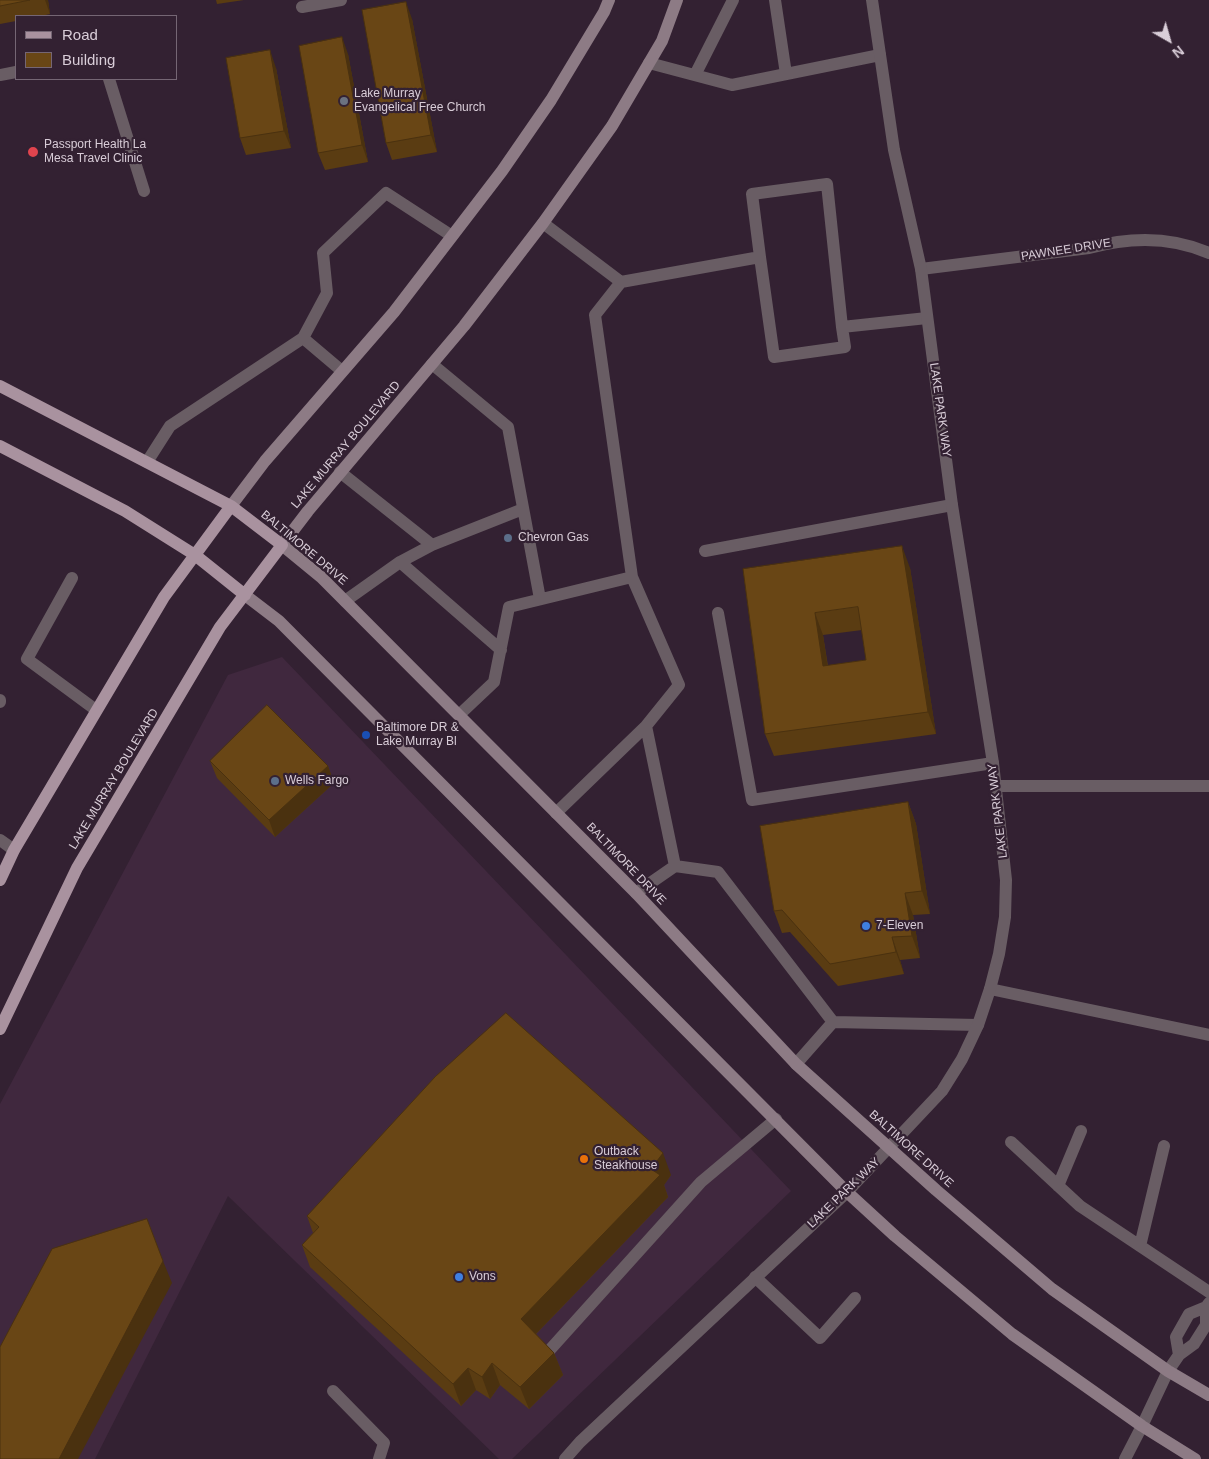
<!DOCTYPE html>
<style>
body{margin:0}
#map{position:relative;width:1209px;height:1459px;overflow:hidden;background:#332132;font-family:Helvetica,sans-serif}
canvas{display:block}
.legend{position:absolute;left:15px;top:15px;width:162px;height:65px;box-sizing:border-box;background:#332132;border:1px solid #756674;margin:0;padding:6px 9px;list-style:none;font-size:15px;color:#d9cdd8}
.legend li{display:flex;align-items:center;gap:10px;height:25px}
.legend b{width:25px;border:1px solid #756674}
.north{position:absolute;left:1144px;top:15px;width:50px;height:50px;-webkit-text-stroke:4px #332132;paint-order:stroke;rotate:142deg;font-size:14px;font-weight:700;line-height:20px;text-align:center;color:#d9cdd8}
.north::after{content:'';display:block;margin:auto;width:18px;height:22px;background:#d9cdd8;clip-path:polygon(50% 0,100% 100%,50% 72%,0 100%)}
</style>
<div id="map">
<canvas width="1209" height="1459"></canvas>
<ul class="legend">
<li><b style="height:6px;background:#a9929f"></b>Road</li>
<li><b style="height:14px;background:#694615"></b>Building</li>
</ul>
<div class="north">N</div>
</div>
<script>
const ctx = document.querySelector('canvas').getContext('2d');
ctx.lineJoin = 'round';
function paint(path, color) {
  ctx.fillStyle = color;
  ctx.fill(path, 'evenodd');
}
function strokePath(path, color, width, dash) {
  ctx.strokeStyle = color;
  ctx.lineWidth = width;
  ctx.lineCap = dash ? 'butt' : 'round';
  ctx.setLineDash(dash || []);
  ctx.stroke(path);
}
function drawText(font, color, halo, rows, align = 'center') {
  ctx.font = font + ' Helvetica,sans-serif';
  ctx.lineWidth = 4.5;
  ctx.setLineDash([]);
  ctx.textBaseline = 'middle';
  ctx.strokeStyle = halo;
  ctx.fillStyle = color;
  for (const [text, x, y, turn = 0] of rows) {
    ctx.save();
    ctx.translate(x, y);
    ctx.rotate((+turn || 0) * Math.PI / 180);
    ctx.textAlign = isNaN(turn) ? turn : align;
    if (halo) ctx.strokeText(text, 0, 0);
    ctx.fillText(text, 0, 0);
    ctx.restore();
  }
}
const built = new Path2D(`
 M282,657L791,1191L512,1459H499L228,1196L95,1459H0V1104L228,675Z`);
const service = new Path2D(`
 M775,0L786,74
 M302,7L341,0
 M649,63L732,85L880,55
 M0,75L16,72
 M695,75L733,0
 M109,79L144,191
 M543,223L621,282L595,315L632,577L679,685L646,726L675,866
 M760,257L774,357L845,347L842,327
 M621,282L760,257L752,194L827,184L842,327L927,318
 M303,338L327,293L323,253L386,193L452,236
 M432,364L508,427L540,599
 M147,462L170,426L303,338L342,371
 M340,472L432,545L523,509
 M705,551L952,505
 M400,562L501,650
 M72,578L27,659L96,710
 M345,601L400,562L432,545
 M718,613L752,800L993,763
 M0,700V702
 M459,715L494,682L509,607L632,577
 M995,786H1209
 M556,813L646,726
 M0,840L14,850
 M636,893L675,866L718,872L833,1022
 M990,989L1209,1035
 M796,1064L833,1022L978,1025
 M1011,1142L1080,1206L1209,1292
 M1058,1186L1081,1131
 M1140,1246L1164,1146
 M755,1277L820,1338L855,1298
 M547,1353L701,1182L776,1119
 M1179,1355L1176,1337L1189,1314L1206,1307
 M1168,1371L1179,1355L1194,1344L1206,1325V1307L1209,1303
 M333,1391L384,1443L379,1459
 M1125,1459L1142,1426`);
const minor = new Path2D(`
 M921,269L1089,248C1129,237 1170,236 1209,253`);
const tertiary = new Path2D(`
 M1142,1426L1168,1371
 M565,1459L580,1442L847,1192L942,1091L962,1059L978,1025L990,989L999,954L1005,917L1006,880L993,763L952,505L921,269L894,150L872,0`);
const secondary = new Path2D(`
 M677,0L662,41L612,126L543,223L464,326L308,511L282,545L321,577L636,893L796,1064L936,1190L1052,1289L1168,1371L1209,1395
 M231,506L265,461L394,312L502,171L551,100L604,12L609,0
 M245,595L279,621L847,1192L895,1236L1012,1334L1142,1426L1195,1459`);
const primary = new Path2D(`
 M0,386L231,506L282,545L220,627L77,868L0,1029
 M0,446L125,511L195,555L245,595
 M0,880L14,850L164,597L231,506`);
const wall = new Path2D(`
 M0,0H48L50,14L41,16H16V21L0,24Z
 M216,0H244L217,4Z
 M412,19L437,152L392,160L386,143Z
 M348,54L368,162L325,170L318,153Z
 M276,68L291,148L246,155L240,138Z
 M910,568L936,734L774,756L765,734L743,569ZM862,630L866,660L828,666L823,635Z
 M210,761L328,766L334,783L275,837L217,778Z
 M908,802L916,824L930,914L913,915L920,958L900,960L904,974L838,986L790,932L782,933L774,911Z
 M671,1175L664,1185L668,1197L536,1334L554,1353L563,1375L529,1409L500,1385L490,1399L476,1390L461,1406L310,1267L302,1245L313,1233L307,1216Z`);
const shadedWall = new Path2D(`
 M45,0H48L50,14Z
 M406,2L412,19L437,152L431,135Z
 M342,37L348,54L368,162L362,145Z
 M270,50L276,68L291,148L284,131Z
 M902,546L910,568L936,734L928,712Z
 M815,613L823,635L831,689L823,666Z
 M328,766L334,783L275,837L269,820Z
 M908,802L916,824L930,914L922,891Z
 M905,893L913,915L920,958L912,936Z
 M892,937L900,960L904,974L896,952Z
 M663,1153L671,1175L664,1185L668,1197L529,1341L521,1319Z
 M163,1261L172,1283L78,1459H59Z
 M554,1353L563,1375L529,1409L520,1387Z
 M492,1363L500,1385L490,1399L482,1377Z
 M468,1368L476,1390L461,1406L453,1384Z`);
const building = new Path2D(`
 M0,0H30L0,6Z
 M406,2L431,135L386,143L362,10Z
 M342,37L362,145L318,153L299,46Z
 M270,50L284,131L240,138L226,58Z
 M902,546L928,712L765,734L743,569ZM858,607L866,660L823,666L815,613Z
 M267,705L328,766L269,820L210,761Z
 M908,802L922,891L905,893L912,936L892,937L896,952L830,964L782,910L774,911L760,826Z
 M506,1013L663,1153L651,1169L660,1175L521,1319L554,1353L520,1387L492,1363L482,1377L468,1368L453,1384L302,1245L319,1227L307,1216L435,1077Z
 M147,1219L163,1261L59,1459H0V1347L52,1249Z`);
const markers = [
 [344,101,5,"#6b7280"],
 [33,152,6,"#e0444e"],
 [508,538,5,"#5c6f8a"],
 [366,735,5,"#1a4fb4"],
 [275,781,5,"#5c6f8a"],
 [866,926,5,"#3f7fe0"],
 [584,1159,5,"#e8710a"],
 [459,1277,5,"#3f7fe0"]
];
const poiNames = [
 ["Lake Murray",354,94],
 ["Evangelical Free Church",354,108],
 ["Passport Health La",44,145],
 ["Mesa Travel Clinic",44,159],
 ["Chevron Gas",518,538],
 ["Baltimore DR &",376,728],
 ["Lake Murray Bl",376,742],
 ["Wells Fargo",285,781],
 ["7-Eleven",876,926],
 ["Outback",594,1152],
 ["Steakhouse",594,1166],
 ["Vons",469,1277]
];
const streetNames = [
 ["PAWNEE DRIVE",1066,250,-9],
 ["LAKE PARK WAY",940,410,82],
 ["LAKE MURRAY BOULEVARD",346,445,-50],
 ["BALTIMORE DRIVE",304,548,40],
 ["LAKE MURRAY BOULEVARD",114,779,-59],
 ["LAKE PARK WAY",998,811,-97],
 ["BALTIMORE DRIVE",626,864,46],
 ["BALTIMORE DRIVE",911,1149,42],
 ["LAKE PARK WAY",844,1193,-44]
];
paint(built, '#40283e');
strokePath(service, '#695d64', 12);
strokePath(minor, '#695d64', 12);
strokePath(tertiary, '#695d64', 12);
strokePath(secondary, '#8d7b85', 12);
strokePath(primary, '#a9929f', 12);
paint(wall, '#5a3c12');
paint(shadedWall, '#4a310f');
paint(building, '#694615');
strokePath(building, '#4a310f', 1);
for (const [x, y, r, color] of markers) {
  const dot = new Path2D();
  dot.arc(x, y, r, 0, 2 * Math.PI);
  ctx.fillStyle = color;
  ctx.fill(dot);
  strokePath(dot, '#332132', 2);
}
drawText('12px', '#d9cdd8', '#332132', poiNames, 'left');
drawText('12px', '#d9cdd8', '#332132', streetNames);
</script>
